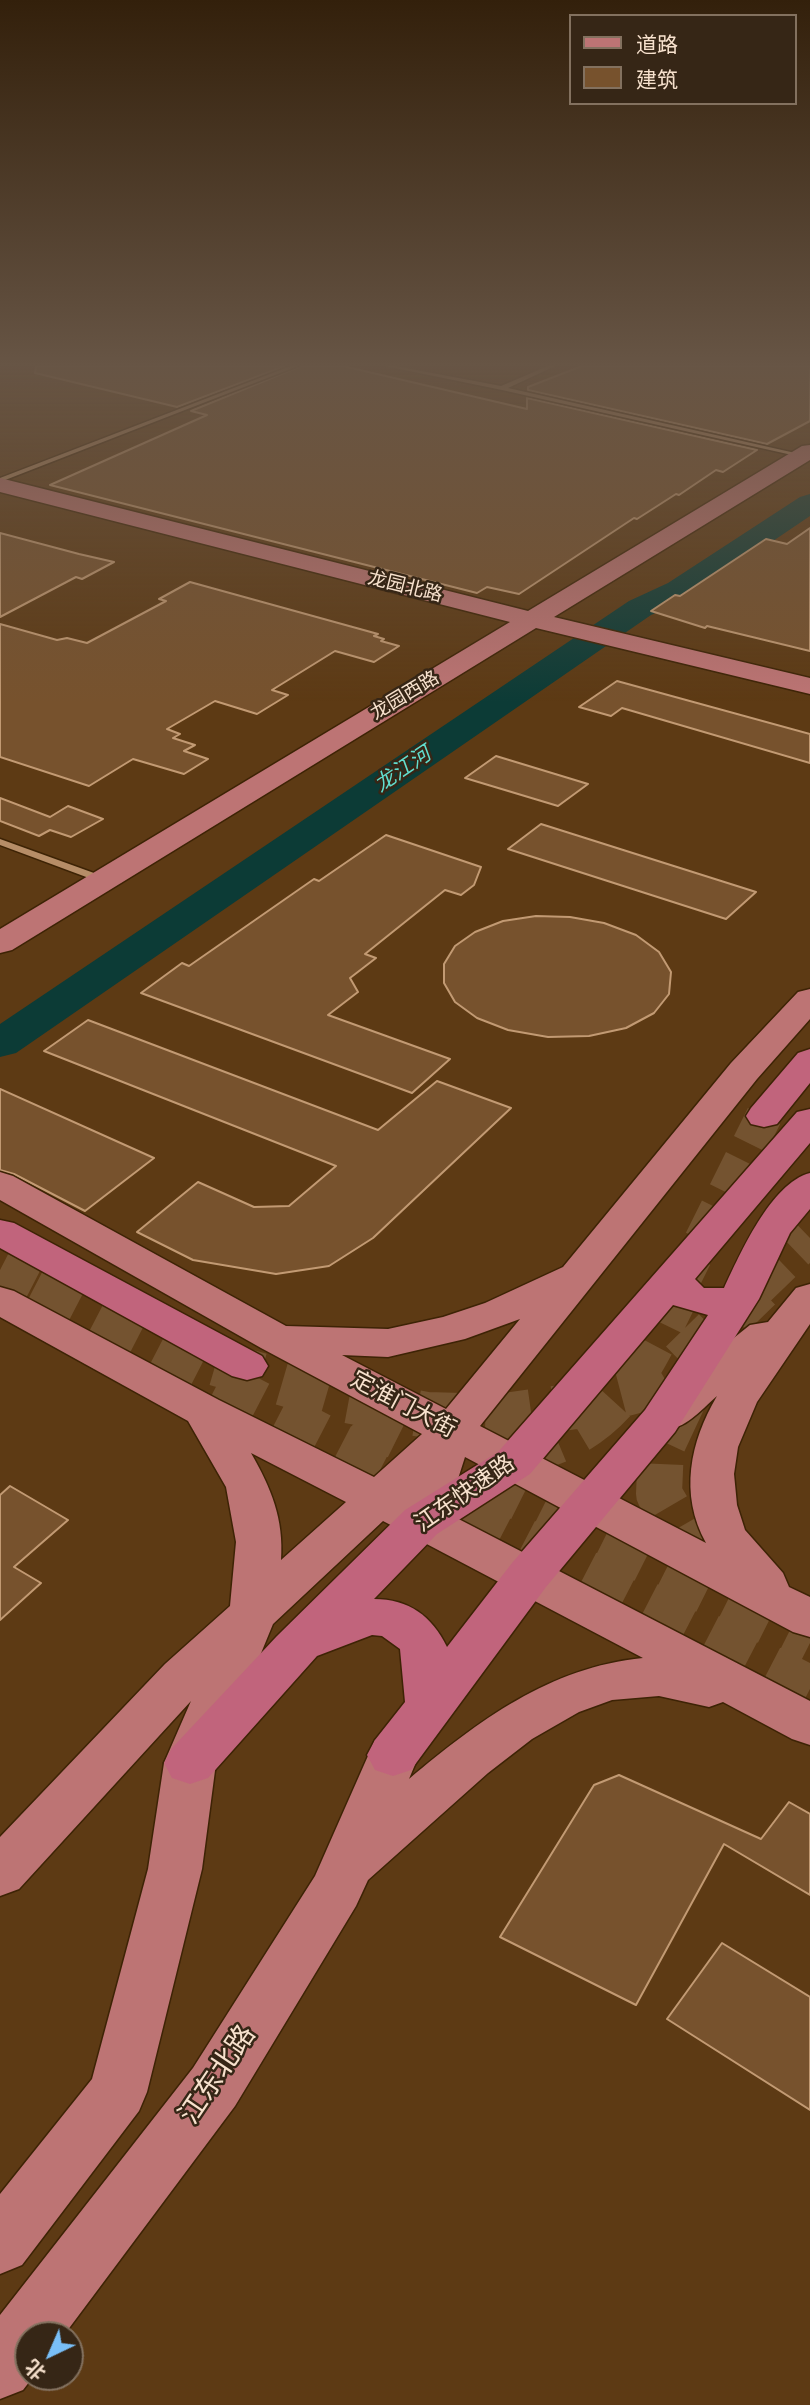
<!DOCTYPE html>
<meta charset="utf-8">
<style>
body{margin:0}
#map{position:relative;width:810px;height:2405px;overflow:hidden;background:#5d3a14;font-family:Bitter,"Noto Sans SC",serif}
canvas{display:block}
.legend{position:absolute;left:569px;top:14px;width:228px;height:91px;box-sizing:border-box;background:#362616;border:2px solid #83715f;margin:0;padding:9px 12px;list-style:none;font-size:21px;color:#f7e1cd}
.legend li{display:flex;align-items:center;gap:14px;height:35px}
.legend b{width:35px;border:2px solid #83715f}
.north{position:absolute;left:14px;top:2321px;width:70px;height:70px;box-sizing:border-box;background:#362616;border:2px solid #83715f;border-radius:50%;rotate:224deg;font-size:19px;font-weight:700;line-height:28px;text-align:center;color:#f7e1cd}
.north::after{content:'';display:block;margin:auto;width:24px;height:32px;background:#79bff8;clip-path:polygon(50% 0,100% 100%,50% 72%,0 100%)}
</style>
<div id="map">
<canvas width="810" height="2405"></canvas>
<ul class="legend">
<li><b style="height:9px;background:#bd7474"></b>道路</li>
<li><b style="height:19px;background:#77522d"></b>建筑</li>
</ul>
<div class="north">北</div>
</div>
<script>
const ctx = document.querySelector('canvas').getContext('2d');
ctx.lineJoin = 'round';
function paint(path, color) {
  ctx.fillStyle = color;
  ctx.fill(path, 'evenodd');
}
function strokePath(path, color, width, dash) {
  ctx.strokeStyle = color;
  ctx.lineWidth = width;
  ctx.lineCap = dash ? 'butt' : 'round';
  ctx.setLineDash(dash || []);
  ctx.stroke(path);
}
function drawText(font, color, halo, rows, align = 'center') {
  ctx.font = font + ' Bitter,"Noto Sans SC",serif';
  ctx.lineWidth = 5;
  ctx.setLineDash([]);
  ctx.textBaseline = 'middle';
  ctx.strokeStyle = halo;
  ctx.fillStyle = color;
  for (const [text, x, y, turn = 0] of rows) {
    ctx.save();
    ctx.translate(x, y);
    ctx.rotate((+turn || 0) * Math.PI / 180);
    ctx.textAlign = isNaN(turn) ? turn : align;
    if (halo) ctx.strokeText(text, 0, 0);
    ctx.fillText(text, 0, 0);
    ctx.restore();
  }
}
const river = new Path2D(`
 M810,494V516L690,597L651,615L16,1053L0,1057V1024L629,601L668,583L800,497Z`);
const building = new Path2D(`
 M36,366H285L177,407L35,373Z
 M301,366H343L527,409V398L757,450L723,472L716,470L679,495L676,494L637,519L634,518L519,594L487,587L477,593L50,485L207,415L191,411Z
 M582,366H810V421L767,444L528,390V387Z
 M810,528V651L707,626L705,628L651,611L675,595L680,596L766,539L787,544Z
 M0,533L79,554L114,562L82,579L76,577L0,617Z
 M190,582L378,634L374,636L384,639L381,641L399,646L374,662L335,651L272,690L288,695L257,714L215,701L167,729L180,734L173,738L195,745L184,751L208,759L184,774L133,759L89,786L0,757V624L57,640L67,638L87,643L166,601L159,599Z
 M617,681L810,734V763L622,708L611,716L579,707Z
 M496,756L588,784L558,806L465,778Z
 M0,798L50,817L68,806L103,819L71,837L50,830L39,836L0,821Z
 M541,824L756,892L726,919L508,849Z
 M386,835L481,867L474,885L461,895L445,890L365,954L376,958L350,978L358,992L328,1015L450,1059L412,1093L141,993L182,963L189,966L314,879L319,881Z
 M536,916L570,917L604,923L636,935L659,952L671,972L669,994L654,1013L626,1028L589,1036L548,1037L508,1030L477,1018L455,1002L444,983V964L455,946L475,932L503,921Z
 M88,1020L378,1130L437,1081L511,1108L373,1238L329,1266L276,1274L193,1260L137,1232L198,1182L254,1207L289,1206L336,1166L44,1051Z
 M0,1089L154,1158L85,1211L14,1174L0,1170Z
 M10,1486L68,1520L14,1567L41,1583L0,1620V1495Z
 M619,1775L761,1839L789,1802L810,1814V1895L724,1844L636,2005L500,1937L594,1785Z
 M722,1943L810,1997V2110L667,2019Z`);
const highwayTunnelFar1 = new Path2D(`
 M0,1270L37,1289
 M678,1289L764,1116
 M757,1289L810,1238`);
const highwayTunnel = new Path2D(`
 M34,1288L810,1689
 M216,1363L336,1398L427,1415L498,1417L576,1406L637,1390L682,1363L759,1288
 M683,1400L661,1447L659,1494L684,1537L716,1565
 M357,1416L810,1643
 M513,1453C614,1435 639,1369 679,1288`);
const minor = new Path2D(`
 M291,366H298L0,482V478Z
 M385,366H395L501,386L548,366H555L508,388L804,455L801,457L502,390Z
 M0,839L105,877L106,879L101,882L97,881L0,845Z`);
const major = new Path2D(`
 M810,445V460L554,617L810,678V694L536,628L12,950L0,953V929L510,622L0,492V478L528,611L802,446Z
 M810,989V1019L757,1079L480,1426L706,1543C679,1494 690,1442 717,1396C695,1415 681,1436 650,1427L643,1416L650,1405L750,1325L768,1322L796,1288L810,1284V1324L757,1402L738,1447L734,1474L737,1505L745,1530L783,1573L789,1587L810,1597V1637L793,1632L465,1457L447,1513L810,1701V1745L792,1739L723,1702L709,1707L659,1696L612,1700L579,1712L532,1739L488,1773L368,1880L356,1906L235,2106L64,2335H28V2377H33L23,2390L0,2399V2315L193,2068L315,1876L375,1740L393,1734L411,1740L419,1755L409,1779C478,1721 550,1667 643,1658L383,1521L273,1624L216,1763L202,1869L147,2092L139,2111L22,2265L0,2274V2194L92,2079L148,1869L164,1763L191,1701L19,1889L0,1896V1837L165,1664L230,1606L236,1542L226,1487L188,1421L0,1317V1287L14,1291L219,1400L374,1477L422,1434L261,1348L0,1200V1172L13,1176L286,1326L388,1329L443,1317L485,1303L563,1267L731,1063L798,992ZM520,1319L446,1409L342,1355L388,1357L465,1339ZM251,1453L346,1502L281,1560C284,1519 271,1488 251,1453Z`);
const highway = new Path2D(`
 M810,1049V1083L777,1124L764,1127L751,1124L746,1116L751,1108L798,1053Z
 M810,1109V1143L695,1279L704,1288H724C740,1254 771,1183 810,1173V1209L790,1233L759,1299L675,1432L546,1587L411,1770L393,1776L375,1770L367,1755L375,1740L405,1702L400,1649L382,1636L372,1635L317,1656L208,1778L190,1784L172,1778L164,1763L172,1748L277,1636L405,1510L498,1452L797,1112ZM673,1305L708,1315L645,1410L512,1563L447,1647C432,1616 409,1599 374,1599L437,1534L530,1474Z
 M0,1220L14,1223L262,1356L268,1366L262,1376L247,1380L232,1376L0,1248Z`);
const farStreetnames = [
 ["龙园北路",405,587,14],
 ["龙园西路",405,696,-31]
];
const farWaternames = [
 ["龙江河",403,770,-34]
];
const streetNames = [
 ["定淮门大街",403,1405,28],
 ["江东快速路",465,1494,-35]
];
const nearStreetnames = [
 ["江东北路",218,2075,-56]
];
paint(river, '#0c3b36');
paint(building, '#77522d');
strokePath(building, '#c29a73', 2);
strokePath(highwayTunnelFar1, '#745330', 36, [36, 18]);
strokePath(highwayTunnel, '#745330', 46, [46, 23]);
strokePath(minor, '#3d2305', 3);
strokePath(major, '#3d2305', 3);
strokePath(highway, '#3d2305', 3);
paint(minor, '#b68d67');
paint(major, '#bd7474');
paint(highway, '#c1647c');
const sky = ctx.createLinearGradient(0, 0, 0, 702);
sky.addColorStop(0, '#33200b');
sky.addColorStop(0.52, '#675545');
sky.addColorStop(1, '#67554500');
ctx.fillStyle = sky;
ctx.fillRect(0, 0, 810, 702);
drawText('19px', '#f7e1cd', '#362616', farStreetnames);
drawText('italic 21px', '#61decf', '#362616', farWaternames);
drawText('23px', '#f7e1cd', '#362616', streetNames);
drawText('28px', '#f7e1cd', '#362616', nearStreetnames);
</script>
